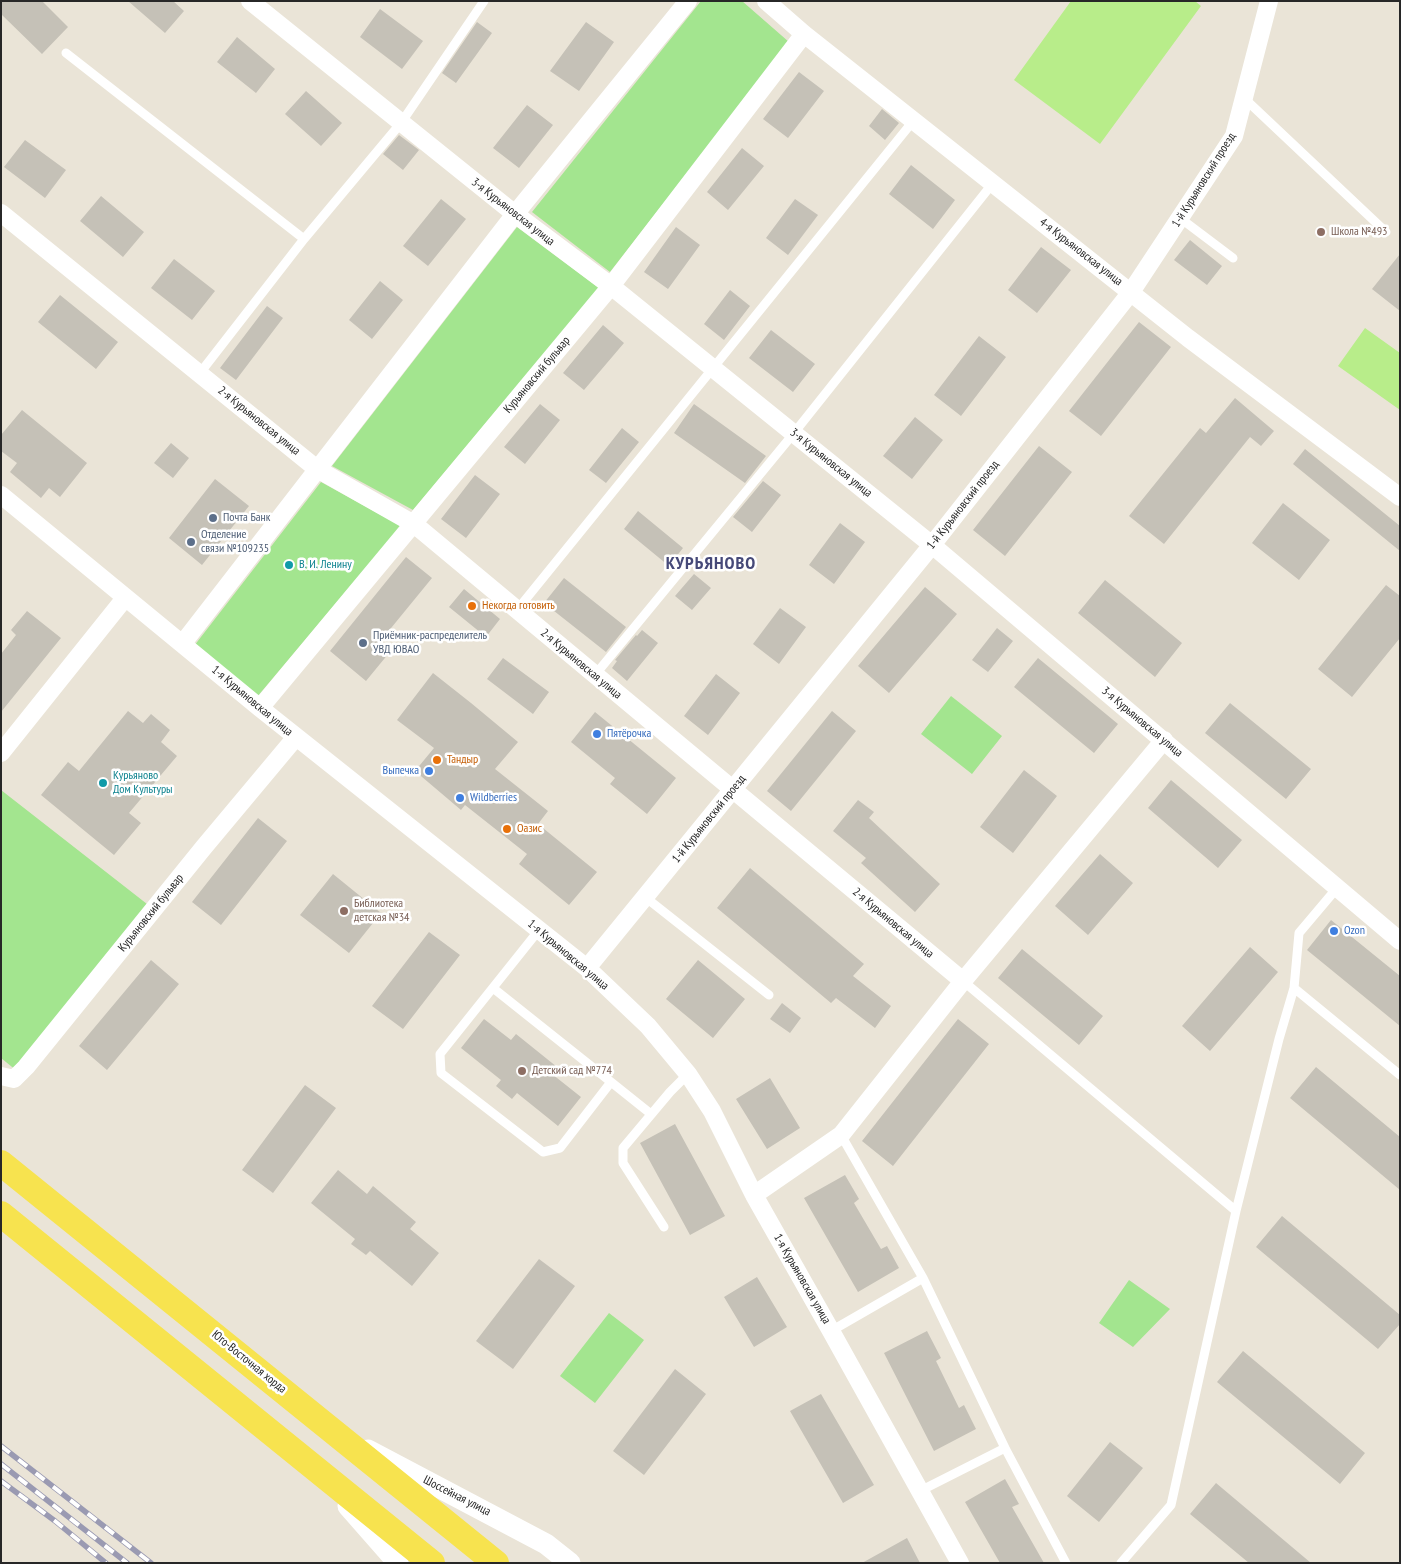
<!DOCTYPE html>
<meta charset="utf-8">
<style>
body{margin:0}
#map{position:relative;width:1401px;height:1564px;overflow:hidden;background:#eae4d7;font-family:"PT Sans Narrow",sans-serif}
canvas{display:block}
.frame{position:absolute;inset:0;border:2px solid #272727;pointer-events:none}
</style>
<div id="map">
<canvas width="1401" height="1564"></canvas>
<div class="frame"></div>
</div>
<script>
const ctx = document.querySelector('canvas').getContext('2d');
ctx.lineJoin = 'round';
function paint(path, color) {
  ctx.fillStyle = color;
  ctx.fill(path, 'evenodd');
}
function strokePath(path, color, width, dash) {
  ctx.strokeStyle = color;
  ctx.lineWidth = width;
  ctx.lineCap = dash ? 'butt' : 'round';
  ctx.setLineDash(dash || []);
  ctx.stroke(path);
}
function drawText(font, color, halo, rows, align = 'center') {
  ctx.font = font + ' "PT Sans Narrow",sans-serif';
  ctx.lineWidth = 5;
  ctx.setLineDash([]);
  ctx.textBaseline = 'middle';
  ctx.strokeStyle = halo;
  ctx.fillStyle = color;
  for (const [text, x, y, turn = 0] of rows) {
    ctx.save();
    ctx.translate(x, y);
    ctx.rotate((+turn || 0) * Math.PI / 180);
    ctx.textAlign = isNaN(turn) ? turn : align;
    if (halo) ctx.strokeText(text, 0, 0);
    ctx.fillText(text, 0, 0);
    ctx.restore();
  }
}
const green = new Path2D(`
 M701,1H742L789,42L610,272L532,212Z
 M517,227L599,288L413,510L332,466Z
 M321,482L401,526L257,697L194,646Z
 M951,696L1002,736L972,774L921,734Z
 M1,790L147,904L17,1071L1,1058Z
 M1129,1280L1170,1309L1133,1347L1099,1323Z
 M609,1313L644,1340L595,1403L560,1376Z`);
const pitch = new Path2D(`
 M1071,1H1195L1201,6L1100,144L1014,80Z
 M1365,328L1400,353V410L1338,366Z`);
const building = new Path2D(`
 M1,1H42L68,27L42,54L1,14Z
 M128,1H173L184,11L165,33Z
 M380,9L423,41L402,69L360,37Z
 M477,22L492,33L456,83L442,73Z
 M586,22L614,42L579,91L550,71Z
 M237,37L275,69L256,93L217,62Z
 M799,72L824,91L788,138L763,119Z
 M306,91L342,123L321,146L285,114Z
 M527,105L553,125L519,168L493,148Z
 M882,109L899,123L885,140L869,126Z
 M399,135L419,150L403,170L383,154Z
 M25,140L66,170L45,198L4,167Z
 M742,148L764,166L728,210L707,192Z
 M911,165L955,200L933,229L889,194Z
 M101,196L144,232L123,257L80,221Z
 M441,199L466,219L428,266L403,246Z
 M795,199L818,215L788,255L766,238Z
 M676,227L700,245L668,289L644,272Z
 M1190,240L1222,266L1207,285L1174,260Z
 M1041,247L1071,270L1037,313L1008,290Z
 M1400,254V311L1372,289Z
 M174,259L215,291L192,320L151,288Z
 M380,281L403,300L372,339L349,320Z
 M730,290L750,306L724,340L704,324Z
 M60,295L118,342L96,369L38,322Z
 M267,306L283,318L236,380L220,368Z
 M1139,322L1171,347L1101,436L1069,411Z
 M603,325L624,343L584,390L563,373Z
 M771,330L815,364L793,392L749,358Z
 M979,336L1006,357L961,416L934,395Z
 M1235,398L1274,431L1261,446L1250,437L1164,544L1129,516L1200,428L1206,433Z
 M540,404L560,420L525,464L504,447Z
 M694,404L766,456L745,483L674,433Z
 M22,410L87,463L60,497L49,488L41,498L10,472L17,463L1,451V435Z
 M915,417L943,440L912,479L883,456Z
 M622,428L639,442L606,483L589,470Z
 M171,443L189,458L173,478L154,463Z
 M1039,446L1072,472L1005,556L973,530Z
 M1305,449L1400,526V551L1293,464Z
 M475,475L500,494L466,538L441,519Z
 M215,479L249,506L202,565L169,538Z
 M763,481L781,495L752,532L733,517Z
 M1283,503L1330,540L1299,580L1252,543Z
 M638,511L683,548L669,566L624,529Z
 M840,523L865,542L834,584L809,565Z
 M406,557L432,578L378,644L389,653L366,681L330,651Z
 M694,574L711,588L692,610L675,596Z
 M564,578L626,627L606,652L544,603Z
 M1105,580L1182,643L1155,677L1078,613Z
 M1386,585L1400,596V638L1352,697L1318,669Z
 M925,587L957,614L889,693L858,666Z
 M464,589L500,619L486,637L449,607Z
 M780,608L806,627L779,664L753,644Z
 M27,611L61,638L1,712V654L16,635L11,630Z
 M997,628L1013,641L988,672L972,660Z
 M642,630L658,643L627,681L612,668L617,661L615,660L636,635L637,636Z
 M503,658L549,692L533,714L487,679Z
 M1038,658L1118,724L1094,753L1014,687Z
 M433,673L471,703L518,742L495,769L548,811L538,824L597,872L569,905L519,864L527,854L465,805L461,810L415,771L434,748L397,720Z
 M716,674L740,693L708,735L684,716Z
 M1230,703L1311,769L1286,799L1205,733Z
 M128,711L143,723L151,714L170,730L161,742L177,756L129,813L141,823L114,855L41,795L68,762L79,771Z
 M832,711L856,731L791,811L767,791Z
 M595,712L676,778L647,814L610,784L615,778L571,742Z
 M1024,770L1057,796L1013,853L980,827Z
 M1171,780L1242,840L1218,868L1148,808Z
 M858,800L874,812L869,818L940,884L915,912L861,863L866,858L833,831Z
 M258,818L287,841L221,925L192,902Z
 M1100,854L1133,883L1088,935L1055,906Z
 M750,868L864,964L853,976L891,1006L875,1028L836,998L831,1003L717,908Z
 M333,874L381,913L349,953L300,915Z
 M1331,920L1400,976V1026L1307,950Z
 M429,932L460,955L403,1029L372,1006Z
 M1250,947L1278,972L1210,1051L1182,1026Z
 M1022,949L1103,1016L1079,1045L998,978Z
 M151,960L179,984L107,1070L79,1046Z
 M698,960L745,999L713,1038L666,999Z
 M782,1003L801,1018L790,1033L770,1019Z
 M484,1019L511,1040L516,1034L557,1067L552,1074L581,1097L558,1126L517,1093L512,1099L496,1086L501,1080L461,1048Z
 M958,1019L989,1044L893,1166L862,1141Z
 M1316,1067L1400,1137V1190L1290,1098Z
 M770,1078L800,1128L767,1149L736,1099Z
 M305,1085L336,1108L273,1193L242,1170Z
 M675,1124L725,1216L690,1235L640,1143Z
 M338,1170L367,1194L373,1186L416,1222L410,1229L439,1253L412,1286L370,1251L366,1255L351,1244L355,1239L311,1203Z
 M845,1175L859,1199L854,1203L881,1249L887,1246L899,1268L858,1292L804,1198Z
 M1282,1216L1400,1315V1324L1378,1349L1256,1247Z
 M539,1259L575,1286L513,1369L476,1341Z
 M757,1277L787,1327L754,1347L724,1297Z
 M927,1331L941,1358L936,1361L959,1408L964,1405L976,1429L934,1451L884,1353Z
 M1243,1351L1365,1453L1340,1484L1217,1382Z
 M675,1369L706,1394L644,1475L613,1451Z
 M821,1394L874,1485L843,1503L790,1411Z
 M1110,1442L1143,1468L1099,1522L1067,1496Z
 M1005,1479L1019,1504L1012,1507L1044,1563H1000L965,1502Z
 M1216,1483L1311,1563H1249L1190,1514Z
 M907,1538L920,1563H862Z`);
const service = new Path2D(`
 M66,53L304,239
 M1244,98L1386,232
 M1180,218L1233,258
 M200,373L304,239L401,123L484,1
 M517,610L914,120
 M595,675L794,433L993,183
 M645,897L769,995
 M539,930L440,1054L441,1073L543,1152L560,1148L611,1082L651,1114
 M963,981L1236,1211L1171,1505L1121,1563
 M493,988L611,1082
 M1294,988L1400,1075
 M1236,1211L1279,1039L1294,988L1299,933L1337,888
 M664,1227L623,1163V1148L670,1092L688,1074
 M923,1278L1005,1448
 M831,1331L923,1278L841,1135
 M920,1491L1005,1448L1066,1563`);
const minor = new Path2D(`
 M250,1L515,214L611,286L932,545L1400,941
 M766,1L804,34L1188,338L1400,497
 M1,213L317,469L414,524L963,981
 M1,495L260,708L587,968L648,1026L688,1074L712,1111L754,1195L831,1331L960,1563
 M183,643L515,214L688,1
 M260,708L611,286L804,34
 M1,753L125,598
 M587,968L932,545L1131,292L1234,136L1269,1
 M1,1076L14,1079L26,1067L204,847L296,737
 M754,1195L841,1135L963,981L1164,740`);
const tertiary = new Path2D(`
 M368,1450L546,1544L570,1563
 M348,1506L398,1563`);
const primary = new Path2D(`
 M1,1163L496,1563
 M1,1214L432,1563`);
const rail = new Path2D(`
 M1,1446L151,1563
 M1,1464L127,1563
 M1,1481L55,1521L106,1563`);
const markers = [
 [1321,232,5,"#8d6e63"],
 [213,518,5,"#5c6f8a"],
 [191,542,5,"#5c6f8a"],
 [289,565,5,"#0f9aa8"],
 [472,606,5,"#e8710a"],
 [363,643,5,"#5c6f8a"],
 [597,734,5,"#3f7fe0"],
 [437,760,5,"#e8710a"],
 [429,771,5,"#3f7fe0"],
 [103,783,5,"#0f9aa8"],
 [460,798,5,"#3f7fe0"],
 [507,829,5,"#e8710a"],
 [344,911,5,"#8d6e63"],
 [1334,931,5,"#3f7fe0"],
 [522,1071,5,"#8d6e63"]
];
const streetNames = [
 ["1-й Курьяновский проезд",1204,180,-58],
 ["3-я Курьяновская улица",513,212,38],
 ["4-я Курьяновская улица",1081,252,38],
 ["Курьяновский бульвар",537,375,-50],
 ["2-я Курьяновская улица",259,421,39],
 ["3-я Курьяновская улица",831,463,39],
 ["1-й Курьяновский проезд",963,505,-52],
 ["2-я Курьяновская улица",581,664,40],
 ["1-я Курьяновская улица",252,701,40],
 ["3-я Курьяновская улица",1142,722,40],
 ["1-й Курьяновский проезд",709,819,-51],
 ["Курьяновский бульвар",151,913,-51],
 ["2-я Курьяновская улица",893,923,40],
 ["1-я Курьяновская улица",568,955,40],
 ["1-я Курьяновская улица",802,1279,60],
 ["Юго-Восточная хорда",249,1362,39],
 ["Шоссейная улица",457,1496,27]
];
const educationNames = [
 ["Школа №493",1331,232],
 ["Библиотека",354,904],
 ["детская №34",354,918],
 ["Детский сад №774",532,1071]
];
const serviceNames = [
 ["Почта Банк",223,518],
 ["Отделение",201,535],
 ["связи №109235",201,549],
 ["Приёмник-распределитель",373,636],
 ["УВД ЮВАО",373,650]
];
const cultureNames = [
 ["В. И. Ленину",299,565],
 ["Курьяново",113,776],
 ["Дом Культуры",113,790]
];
const foodNames = [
 ["Некогда готовить",482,606],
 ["Тандыр",447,760],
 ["Оазис",517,829]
];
const shopNames = [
 ["Пятёрочка",607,734],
 ["Выпечка",419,771,"right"],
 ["Wildberries",470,798],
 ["Ozon",1344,931]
];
const districtNames = [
 ["КУРЬЯНОВО",711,564]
];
paint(green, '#a3e58f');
paint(pitch, '#b8ed8a');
paint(building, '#c5c1b7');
strokePath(service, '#fff', 9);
strokePath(minor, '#fff', 18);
strokePath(tertiary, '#fff', 21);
strokePath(primary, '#f7e34f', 26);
strokePath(rail, '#9a9ab2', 5.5);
strokePath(rail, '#fff', 4, [11]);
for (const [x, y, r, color] of markers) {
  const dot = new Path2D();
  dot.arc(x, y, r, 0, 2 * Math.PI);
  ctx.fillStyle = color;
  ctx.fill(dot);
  strokePath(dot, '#fff', 2);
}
drawText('12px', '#272727', '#fff', streetNames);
drawText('12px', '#785e54', '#fff', educationNames, 'left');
drawText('12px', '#4e5e75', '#fff', serviceNames, 'left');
drawText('12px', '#0d838f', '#fff', cultureNames, 'left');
drawText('12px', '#c56008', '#fff', foodNames, 'left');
drawText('12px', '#366cbe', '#fff', shopNames, 'left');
ctx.letterSpacing = '1px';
drawText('bold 18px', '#464978', '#fff', districtNames);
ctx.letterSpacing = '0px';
</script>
